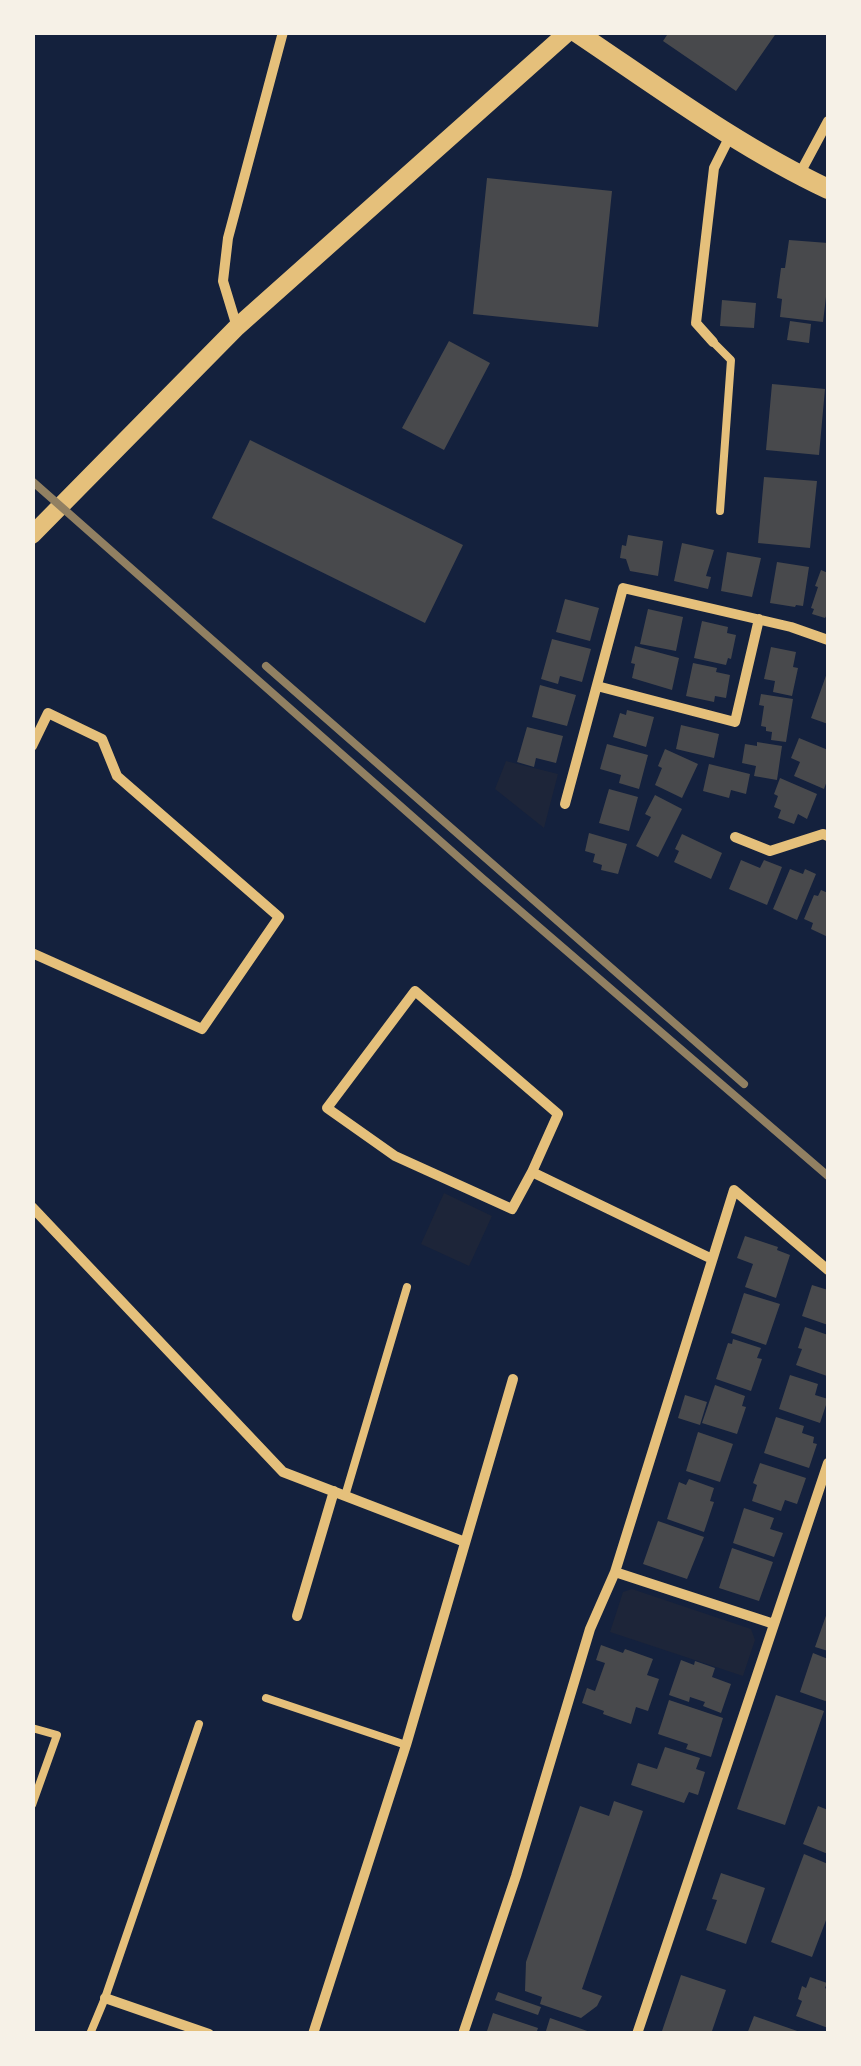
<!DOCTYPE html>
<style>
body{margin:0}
#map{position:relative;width:861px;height:2066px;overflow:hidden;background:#14213d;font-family:Overpass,sans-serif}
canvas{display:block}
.frame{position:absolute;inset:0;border:35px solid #f6f1e7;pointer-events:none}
</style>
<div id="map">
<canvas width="861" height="2066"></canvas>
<div class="frame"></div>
</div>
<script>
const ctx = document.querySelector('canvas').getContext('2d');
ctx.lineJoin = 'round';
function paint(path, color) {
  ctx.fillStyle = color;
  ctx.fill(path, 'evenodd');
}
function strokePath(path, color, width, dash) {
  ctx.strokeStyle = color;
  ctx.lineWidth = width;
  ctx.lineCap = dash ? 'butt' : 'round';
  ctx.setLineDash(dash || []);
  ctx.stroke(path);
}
const green = new Path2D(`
 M506,761L558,774L544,828L495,789Z
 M444,1193L492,1216L469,1266L421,1244Z
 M632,1589L751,1629L755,1640L743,1676L610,1632L623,1592Z`);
const building = new Path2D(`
 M669,32H777L736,91L663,41Z
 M487,178L612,191L598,327L473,314Z
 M789,240L828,243V280L823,322L780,317L782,299L777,298L781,268H785Z
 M722,300L756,303L754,328L720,326Z
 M790,321L811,324L809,343L787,340Z
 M449,341L490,363L444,450L402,428Z
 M772,384L825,389L819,455L766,450Z
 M250,440L463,545L425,623L212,518Z
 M764,477L817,481L810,548L758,543Z
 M628,535L663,541L658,576L630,571L626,559L620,558L622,545L626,546Z
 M682,543L714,550L706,576L711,577L708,589L674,581Z
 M727,552L761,558L752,597L721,591Z
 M777,562L809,567L803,606L796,605L795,607L770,603Z
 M821,570L828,573V613L825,618L812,614L814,609L811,608L818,587L815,586Z
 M565,599L599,608L590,641L556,632Z
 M648,609L683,617L676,651L640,644Z
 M702,621L728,627L727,633L736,635L731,659L728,658L726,665L694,658Z
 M552,639L591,649L582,682L560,676L558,684L541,679Z
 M635,646L679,658L672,690L632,678L635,664L631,663Z
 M771,647L796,652L793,667L798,668L792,696L773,692L775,681L764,679Z
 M693,663L717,668L716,672L730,675L726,698L715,696L714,702L686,696Z
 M828,670V724L811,718Z
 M540,685L576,695L567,726L532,717Z
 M761,694L793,699L786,742L771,740L772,732L766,731V727L761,726L764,706L759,705Z
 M627,710L654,717L646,747L613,737L620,713L626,715Z
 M681,725L719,734L714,758L676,749Z
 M527,727L563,736L556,763L536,758L534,767L517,762Z
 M799,738L828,750V778L824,789L794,776L800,762L791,758Z
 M757,742L782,746L777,780L754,776L756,766L742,763L745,744L757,746Z
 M607,744L648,755L639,789L619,783L621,775L600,769Z
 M665,749L698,764L682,798L655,785L662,768L658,766Z
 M709,764L750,774L746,794L731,790L729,798L703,791Z
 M780,778L817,794L807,819L798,814L794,824L778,818L781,810L774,807L778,796L774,794Z
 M609,789L638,797L629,831L599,823Z
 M655,795L682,809L658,857L636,846L651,817L645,814Z
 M589,833L627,844L618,874L601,870L602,865L593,862L595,854L585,851Z
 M682,834L722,853L711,879L674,862L679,851L675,849Z
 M741,860L760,868L764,860L782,867L767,905L729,889Z
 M790,869L803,874L805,869L816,874L797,920L773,909Z
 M821,890L828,893V937L811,929L813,923L804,919L814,895L818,896Z
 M745,1236L778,1247L777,1250L790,1255L776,1298L745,1287L753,1264L737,1258Z
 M812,1285L828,1290V1325L802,1316Z
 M744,1293L780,1304L766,1345L731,1333Z
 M805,1327L828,1335L827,1376L796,1365L802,1349L798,1348Z
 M733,1339L761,1348L757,1358L762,1359L751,1391L716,1379L728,1343L732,1344Z
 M790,1375L818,1384L815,1395L828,1399L820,1423L779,1409Z
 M715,1385L745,1396L742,1406L746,1407L737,1434L702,1423Z
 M685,1395L707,1402L700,1425L678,1418Z
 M776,1417L804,1426L802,1433L814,1437L813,1443L817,1444L809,1468L764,1453Z
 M698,1432L733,1444L720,1482L686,1471Z
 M760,1463L806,1478L797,1504L785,1500L781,1511L752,1501L757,1485L753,1483Z
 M689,1479L714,1488L710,1501L714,1502L704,1532L667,1519L679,1482L686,1485Z
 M744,1508L774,1518L770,1529L783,1533L774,1557L733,1543Z
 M658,1521L704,1537L687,1579L643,1564Z
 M732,1548L773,1562L759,1601L719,1588Z
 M828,1610V1651L815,1647Z
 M601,1645L623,1653L625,1649L653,1659L647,1675L659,1679L648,1711L636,1707L631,1724L603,1714L604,1711L582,1703L587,1688L595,1691L605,1663L596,1660Z
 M813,1653L828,1659V1702L800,1692Z
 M681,1660L694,1665L695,1661L715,1668L712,1677L731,1684L721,1713L703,1706L705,1702L690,1697L689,1702L669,1695Z
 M776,1695L824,1711L785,1825L737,1809Z
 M669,1700L723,1718L711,1757L686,1749L688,1744L658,1734Z
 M665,1747L700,1758L696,1769L705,1772L698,1795L689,1792L684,1803L631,1785L638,1763L657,1769Z
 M614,1801L643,1811L582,1989L602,1996L597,2006L581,2018L540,2004L542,1997L525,1991L526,1962L580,1806L609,1816Z
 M818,1806L828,1810V1854L803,1844Z
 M804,1854L828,1864V1915L812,1957L771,1942Z
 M721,1873L765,1888L746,1944L706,1930L717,1900L712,1899Z
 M681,1975L726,1990L711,2034H661Z
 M810,1977L827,1983L825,1988L828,1990V2028L796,2016L802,2001L798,1999L802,1986L806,1988Z
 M498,1992L541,2007L538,2015L495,2000Z
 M493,2013L538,2028L536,2034H486Z
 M754,2016L803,2033V2034H747Z
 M550,2018L593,2033V2034H545Z`);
const service = new Path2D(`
 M713,342L731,360L720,511
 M345,1496L407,1287
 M266,1698L406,1745
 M32,1728L57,1735L32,1805
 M90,2034L105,1998L199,1724`);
const minor = new Path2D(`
 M799,175L828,121
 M237,327L223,281L228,238L283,32
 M713,342L696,323L714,168L730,136
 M597,686L735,722L759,619
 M32,746L48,713L102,739L117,776L279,917L202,1029L32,953
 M565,804L623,588L791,627L828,640
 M735,837L770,851L823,834L828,836
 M532,1172L512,1209L395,1156L327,1108L415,991L558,1114L532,1172L712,1259
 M32,1207L283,1472L465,1542
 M615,1572L774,1624
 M297,1616L334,1491
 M105,1998L209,2034
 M313,2034L406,1745L513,1379
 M463,2034L516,1876L590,1629L615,1572L734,1190L828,1270
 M637,2034L828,1463`);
const tertiary = new Path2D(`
 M32,535L237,327L568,32`);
const secondary = new Path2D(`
 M576,32C658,87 739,147 828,189`);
const rail = new Path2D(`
 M32,481L482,878L828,1176
 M266,666L744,1084`);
paint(green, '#1d2539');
paint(building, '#48494c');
strokePath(service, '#e5c07b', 8);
strokePath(minor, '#e5c07b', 10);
strokePath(tertiary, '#e5c07b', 18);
strokePath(secondary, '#e5c07b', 20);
strokePath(rail, '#918062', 8);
</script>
